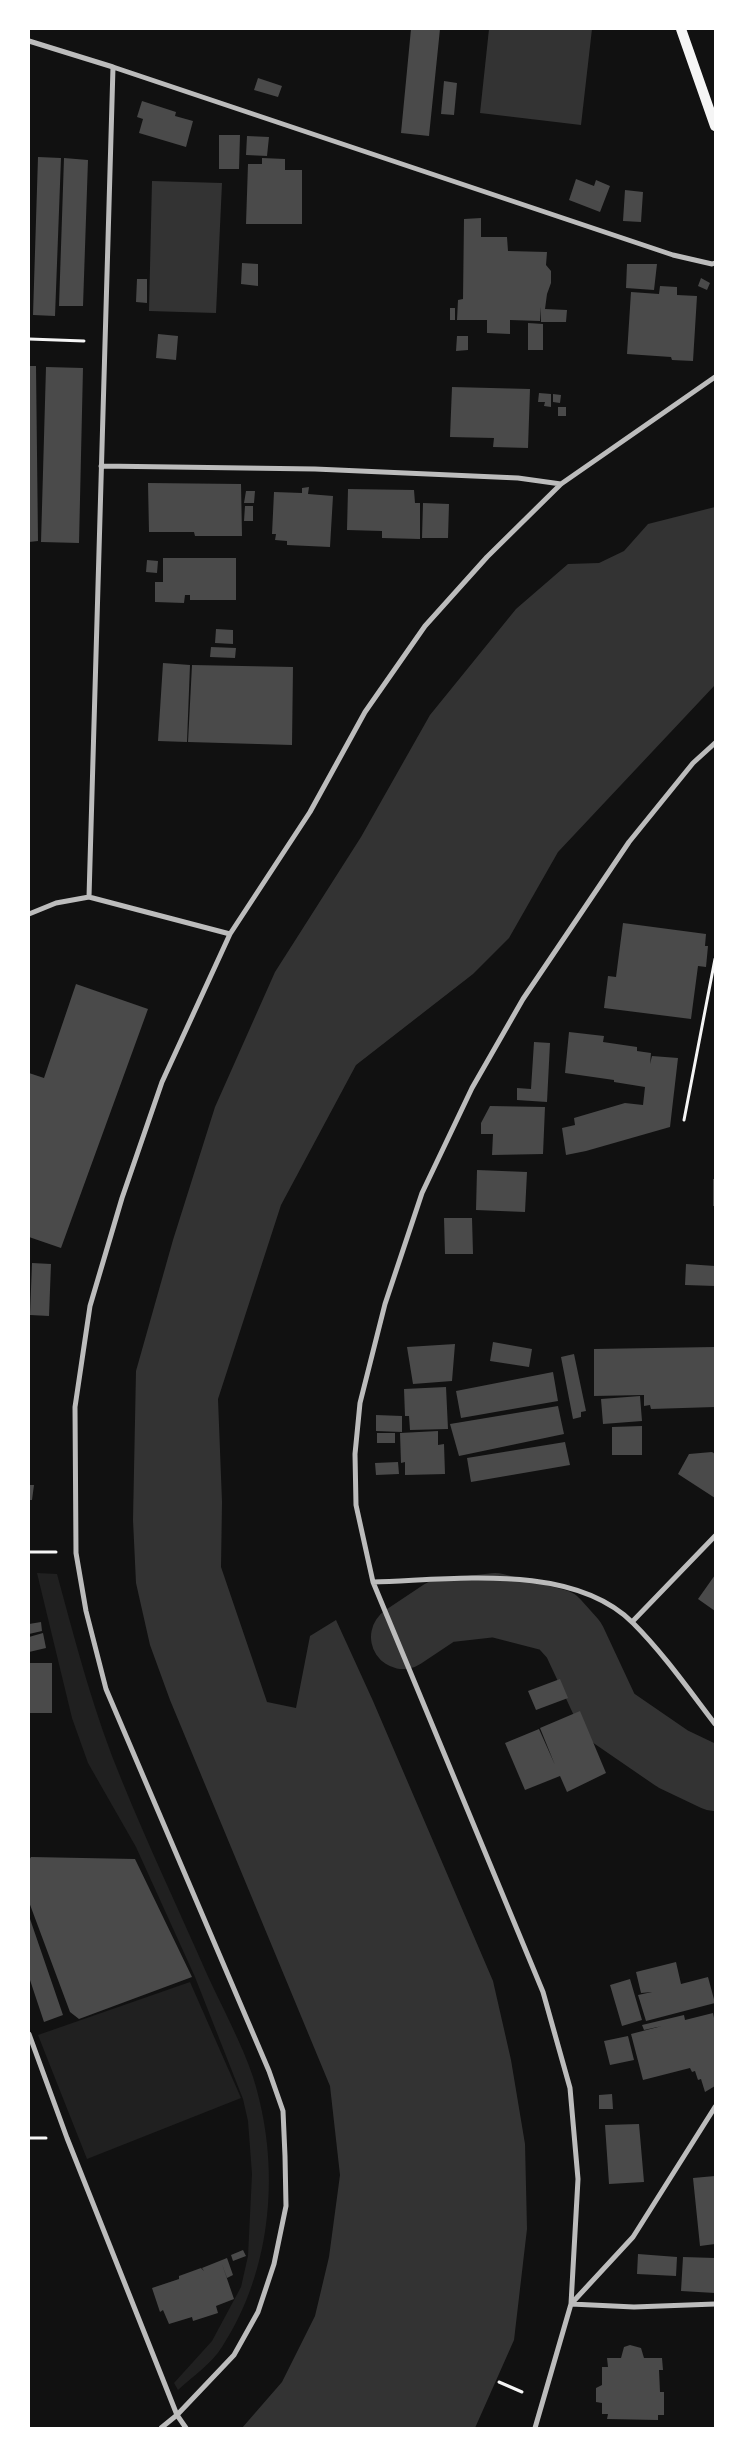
<!DOCTYPE html>
<style>
body{margin:0}
#map{position:relative;width:744px;height:2457px;overflow:hidden;background:#111;font-family:"Exo 2",sans-serif}
canvas{display:block}
.frame{position:absolute;inset:0;border:30px solid #fff;pointer-events:none}
</style>
<div id="map">
<canvas width="744" height="2457"></canvas>
<div class="frame"></div>
</div>
<script>
const ctx = document.querySelector('canvas').getContext('2d');
ctx.lineJoin = 'round';
function paint(path, color) {
  ctx.fillStyle = color;
  ctx.fill(path, 'evenodd');
}
function strokePath(path, color, width, dash) {
  ctx.strokeStyle = color;
  ctx.lineWidth = width;
  ctx.lineCap = dash ? 'butt' : 'round';
  ctx.setLineDash(dash || []);
  ctx.stroke(path);
}
const green = new Path2D(`
 M37,1573L57,1574C76,1644 94,1714 122,1781C148,1845 178,1908 206,1972C221,2005 242,2044 253,2077C281,2165 273,2269 222,2347C212,2363 192,2377 178,2390L174,2383L212,2341L241,2287L248,2256L252,2174L248,2121L243,2099L195,1977L136,1847L88,1763L72,1718Z
 M190,1982L241,2098L87,2159L38,2035Z`);
const water = new Path2D(`
 M489,29H592L581,125L480,113Z
 M152,181L222,183L216,313L149,311Z
 M715,507V685L558,852L509,938L473,974L356,1065L281,1205L218,1399L222,1502L221,1567L267,1702L296,1708L310,1636L336,1620L373,1701L493,1981L511,2060L525,2144L527,2229L514,2340L475,2428H242L282,2382L315,2316L329,2257L340,2175L330,2086L170,1700L150,1645L136,1583L133,1520L136,1371L173,1240L215,1107L275,972L361,837L430,715L516,609L568,564L599,563L624,551L648,524Z`);
const river = new Path2D(`
 M403,1637L442,1611L495,1605L557,1621L574,1640L609,1715L673,1759L715,1779`);
const building = new Path2D(`
 M411,29H440L429,136L401,133Z
 M258,78L282,86L278,97L254,90Z
 M444,81L457,83L454,115L441,114Z
 M142,101L176,112L175,116L193,121L186,147L139,133L143,119L137,117Z
 M219,135H240L239,169H219Z
 M247,136L269,137L267,156L246,155Z
 M38,157L61,158L55,316L33,315Z
 M64,158L88,160L83,306H59Z
 M262,158L285,159V170H302V224H246L248,164H262Z
 M576,179L594,186L596,180L610,186L600,212L569,200Z
 M625,190L643,192L641,222L623,221Z
 M481,218V237H507L508,251L547,252L546,265L551,271V283L547,294L545,309L567,310L566,322H541V307L540,321L510,320V334L487,333V320H457L458,300L463,299L464,219Z
 M242,263L258,264V286L241,284Z
 M627,264H657L654,290L626,288Z
 M701,278L710,283L707,290L698,286Z
 M137,279H147V303L136,302Z
 M660,286L677,287V295L697,296L693,361L672,360L671,357L627,354L631,292L659,294Z
 M450,308H455V320H450Z
 M528,323L543,324V350H528Z
 M158,334L178,336L176,360L156,358Z
 M457,336H468V350L456,351Z
 M29,366H36L38,541L29,542Z
 M46,367L83,368L79,543L41,542Z
 M452,387L530,389L528,448L493,447L494,438L450,437Z
 M539,393L551,394V407L544,406L545,402H538Z
 M553,394L561,395L560,403L553,402Z
 M558,407H566V416H558Z
 M148,483L241,484L242,536H195L194,532H149Z
 M309,487L308,494L333,496L330,547L287,545V541L275,540L276,534H272L274,492L302,493V488Z
 M348,489L414,490L415,503H420V539L382,538V531L347,530Z
 M246,491H255L254,503H244Z
 M423,503L449,504L448,538H422Z
 M245,506H253V521H244Z
 M163,558H236V600H190V595H185L184,603L155,602V582H163Z
 M147,560L158,561L157,573L146,572Z
 M216,629L233,630V644L215,643Z
 M211,647L236,648L235,658L210,657Z
 M163,663L190,665L187,742L158,741Z
 M192,665L293,667L292,745L188,742Z
 M623,923L706,934L705,946H708L706,967L698,966L691,1019L604,1008L608,976L616,977Z
 M76,984L148,1009L61,1248L29,1237V1073L44,1078Z
 M569,1032L604,1036L603,1042L637,1047V1051L651,1053L650,1064L652,1056L678,1058L670,1127L586,1151L566,1155L562,1128L575,1125L574,1118L625,1103L627,1110L625,1103L643,1105L645,1087L614,1082V1080L565,1073Z
 M534,1042L550,1043L547,1102L517,1100V1088L531,1089Z
 M490,1106L545,1107L543,1154L492,1155L493,1134H481V1123Z
 M477,1170L527,1172L525,1212L476,1210Z
 M713,1179H715V1206H713Z
 M444,1218H472L473,1254H445Z
 M32,1263L51,1264L49,1316L30,1315Z
 M686,1264L715,1266V1286L685,1285Z
 M493,1342L532,1349L529,1367L490,1361Z
 M455,1344L452,1381L413,1384L407,1347Z
 M715,1347V1407L651,1409L650,1405L644,1406V1395L594,1396V1349Z
 M574,1354L586,1411L581,1412V1417L573,1419L561,1357Z
 M553,1372L558,1401L461,1418L456,1391Z
 M446,1387L448,1429L410,1430L409,1416H405L404,1389Z
 M640,1396L642,1421L603,1424L601,1399Z
 M558,1406L564,1434L459,1456L450,1424Z
 M376,1415L402,1416V1432L376,1431Z
 M642,1426V1455H612V1427Z
 M438,1431V1445L444,1444L445,1474L405,1475V1462L401,1463L400,1433Z
 M377,1433H395V1443H377Z
 M565,1442L570,1465L471,1482L467,1458Z
 M712,1452L715,1454V1498L678,1474L689,1454Z
 M398,1462L399,1474L376,1475L375,1463Z
 M29,1485H34L32,1500H29Z
 M715,1575V1611L698,1599Z
 M41,1622L42,1631L29,1634V1624Z
 M43,1633L46,1648L29,1652V1637Z
 M29,1663H52V1713H29Z
 M560,1679L568,1698L536,1710L528,1691Z
 M580,1711L606,1773L567,1792L560,1776L525,1790L505,1743L539,1729L555,1765L540,1728Z
 M31,1857L135,1859L192,1977L79,2019L70,2012L29,1902V1860Z
 M29,1916L63,2015L44,2022L29,1977Z
 M676,1962L681,1984L708,1977L715,2003L646,2021L638,1995L652,1992L641,1993L636,1972Z
 M630,1979L642,2020L622,2026L610,1985Z
 M713,2013L715,2023V2086L705,2092L701,2079L698,2080L695,2071L692,2072L690,2068L643,2080L631,2034L662,2026L644,2030L642,2025L684,2015L685,2020Z
 M628,2036L634,2060L610,2065L604,2041Z
 M612,2094L613,2109H599V2095Z
 M639,2124L644,2182L609,2184L605,2125Z
 M715,2176V2244L700,2246L693,2178Z
 M243,2250L246,2256L233,2261L231,2255Z
 M638,2254L677,2257L676,2276L637,2274Z
 M683,2257L715,2258V2293L681,2291Z
 M227,2258L233,2275L227,2278L222,2264L234,2299L216,2306L218,2313L193,2321L192,2317L169,2324L163,2310L160,2312L152,2288L179,2279V2276L201,2268L204,2271L202,2268Z
 M630,2345L641,2348L644,2358H662L663,2370H659L660,2392H664V2415H658V2420L607,2419L608,2414H602V2403L596,2402V2388L602,2385V2367H608L607,2358H621L624,2347Z`);
const path = new Path2D(`
 M29,339L84,341
 M684,1120L715,959
 M29,1552H56
 M29,2138H46
 M499,2382L522,2392`);
const minor = new Path2D(`
 M29,41L113,67L673,255L712,264L715,263
 M101,466L315,469L518,478L561,484
 M89,897L113,67
 M29,914L56,903L89,897L230,934
 M373,1582C453,1580 572,1562 633,1623C663,1653 689,1690 715,1724
 M632,1622L715,1536
 M29,2034L67,2138L177,2415L186,2428
 M571,2304L633,2237L715,2107
 M571,2304L634,2307L715,2304
 M161,2428L177,2415L234,2355L258,2312L274,2264L286,2206L285,2156L283,2111L269,2071L106,1689L86,1611L76,1553L75,1407L90,1306L122,1198L162,1082L230,934L310,812L365,712L425,626L487,557L561,484L715,377
 M535,2428L571,2304L578,2179L570,2088L543,1992L373,1582L356,1505L355,1454L360,1403L385,1304L422,1193L472,1088L523,999L629,842L693,763L715,743`);
const secondary = new Path2D(`
 M681,29L715,126`);
paint(green, '#202020');
paint(water, '#333');
strokePath(river, '#333', 64);
paint(building, '#4a4a4a');
strokePath(path, '#f5f5f5', 3);
strokePath(minor, '#bcbcbc', 5);
strokePath(secondary, '#f5f5f5', 10);
</script>
